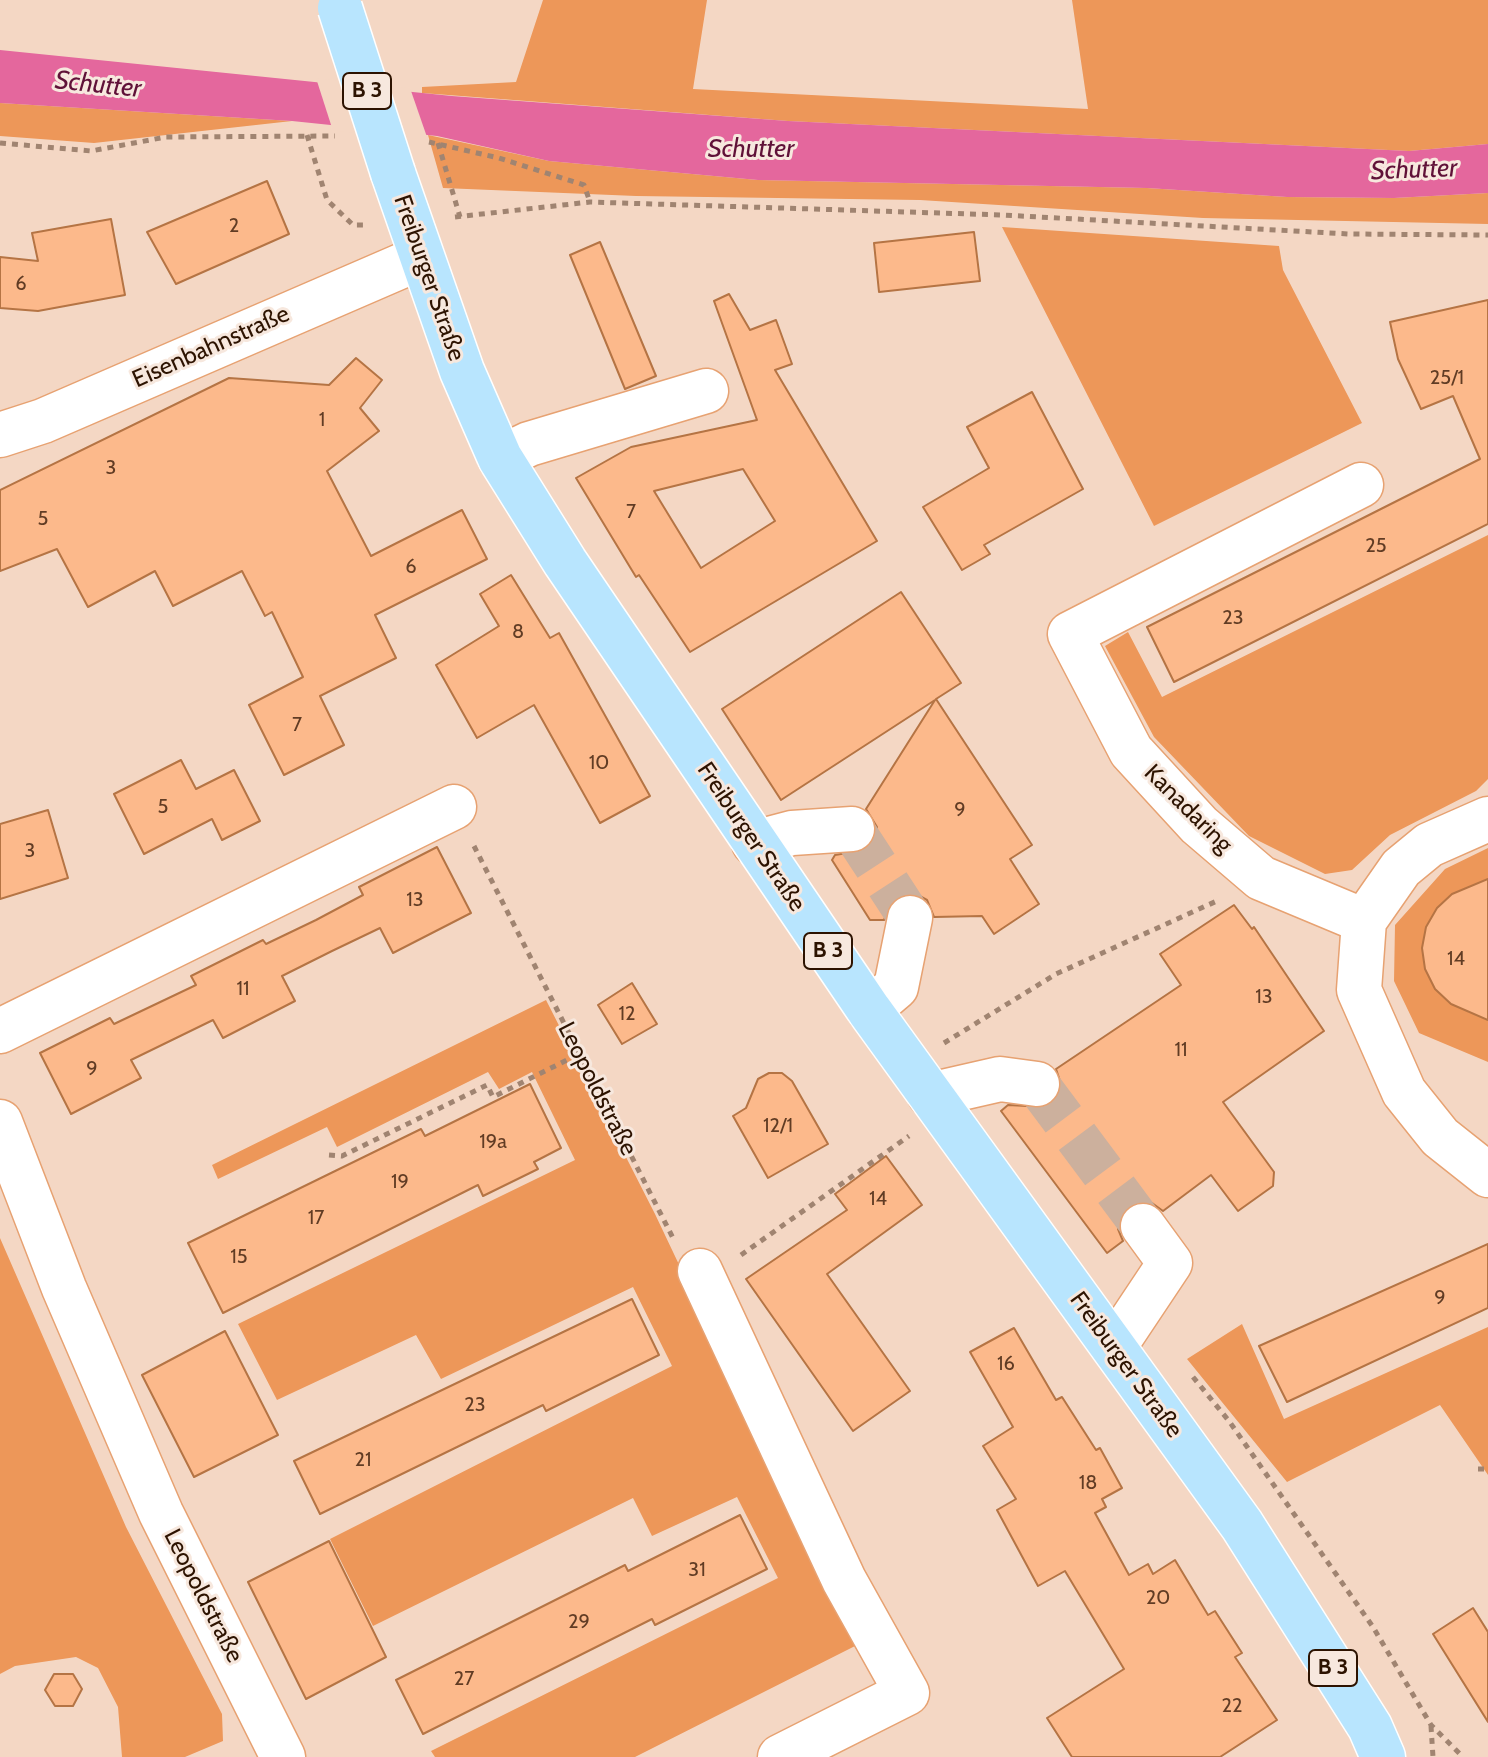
<!DOCTYPE html>
<meta charset="utf-8">
<style>
body{margin:0}
canvas{display:block;background:#f4d7c4}
</style>
<canvas width="1488" height="1757"></canvas>
<script>
const ctx = document.querySelector('canvas').getContext('2d');
ctx.lineJoin = 'round';
function paint(path, color) {
  ctx.fillStyle = color;
  ctx.fill(path, 'evenodd');
}
function strokePath(path, color, width, dash) {
  ctx.strokeStyle = color;
  ctx.lineWidth = width;
  ctx.lineCap = dash ? 'butt' : 'round';
  ctx.setLineDash(dash || []);
  ctx.stroke(path);
}
function drawText(font, color, halo, rows, align = 'center') {
  ctx.font = font + ' Cabin,sans-serif';
  ctx.lineWidth = 6;
  ctx.setLineDash([]);
  ctx.textBaseline = 'middle';
  ctx.strokeStyle = halo;
  ctx.fillStyle = color;
  for (const [text, x, y, turn = 0] of rows) {
    ctx.save();
    ctx.translate(x, y);
    ctx.rotate((+turn || 0) * Math.PI / 180);
    ctx.textAlign = isNaN(turn) ? turn : align;
    if (halo) ctx.strokeText(text, 0, 0);
    ctx.fillText(text, 0, 0);
    ctx.restore();
  }
}
const green = new Path2D(`
 M543,0H707L693,89L1088,109L1072,0H1488V144L1409,151L788,121L422,93V87L516,82Z
 M0,103L292,121L94,143L0,136Z
 M428,135L549,161L758,180L1147,188L1287,197L1394,198L1488,193V224L1203,218L920,200L636,196L443,188Z
 M1002,227L1279,246L1283,270L1362,423L1154,526Z
 M1488,535V779L1476,791L1390,835L1352,870L1325,874L1249,836L1154,737L1105,646L1128,632L1162,697Z
 M1488,848V1062L1419,1033L1394,981L1395,925L1445,869Z
 M546,1000L655,1214L859,1644L635,1757H435L431,1751L778,1578L737,1497L652,1536L633,1498L373,1626L330,1539L672,1366L633,1287L441,1379L416,1335L277,1400L238,1324L575,1160L532,1072L499,1089L488,1072L337,1147L327,1127L218,1179L212,1165Z
 M0,1238L126,1527L222,1714L223,1741L185,1757H122L118,1707L98,1668L76,1657L15,1666L0,1674Z
 M1242,1324L1284,1419L1488,1327V1475L1440,1405L1287,1482L1187,1359Z`);
const water = new Path2D(`
 M0,50L452,96L788,121L1409,151L1488,144V193L1394,198L1287,197L1147,188L758,180L549,161L437,136L292,121L0,103Z`);
const pier = new Path2D(`
 M316,78L410,88L428,140L333,131Z`);
const building = new Path2D(`
 M267,181L289,234L176,284L147,232Z
 M111,219L125,295L38,311L0,308V257L38,261L32,233Z
 M974,232L980,281L879,292L874,243Z
 M600,242L656,376L625,389L570,255Z
 M729,294L750,330L776,320L792,364L775,370L877,541L690,652L639,575L636,577L576,478L631,447L757,420L714,301ZM743,469L775,521L701,568L654,491Z
 M1488,300V524L1174,682L1147,627L1480,459L1453,396L1421,409L1398,359L1390,322Z
 M356,358L382,380L360,408L379,431L327,471L371,556L462,510L487,559L375,615L396,658L320,696L344,745L284,775L249,705L303,677L272,612L265,616L242,571L173,606L155,571L88,607L57,549L0,571V490L229,378L329,385Z
 M1032,392L1083,489L984,545L990,554L962,570L923,507L989,468L967,427Z
 M511,575L550,638L559,633L650,796L600,823L534,705L477,738L436,665L499,626L480,594Z
 M901,592L961,683L936,699L1032,845L1010,859L1039,904L994,934L982,916L934,917L927,900L914,893L903,894L892,901L884,920H870L832,860L835,855L865,850L874,841L877,827L866,809L935,700L781,800L722,709Z
 M181,760L196,789L234,770L260,821L222,840L212,819L144,854L114,794Z
 M48,810L68,878L0,899V824Z
 M437,847L471,913L393,953L380,928L332,951L282,976L295,1001L223,1038L213,1020L131,1060L141,1078L71,1114L40,1053L110,1018L114,1024L196,985L191,976L263,940L266,944L316,920L363,895L359,887Z
 M1488,879V1020L1451,1004L1435,989L1425,969L1422,948L1426,927L1437,908L1452,894Z
 M1234,905L1252,929L1254,927L1324,1031L1223,1102L1274,1172L1273,1186L1238,1211L1211,1175L1163,1211L1152,1203L1140,1201L1129,1205L1120,1217L1118,1229L1123,1241L1107,1253L1001,1111L1008,1105L1046,1107L1056,1100L1062,1087L1056,1069L1181,985L1160,954Z
 M632,983L657,1024L622,1044L598,1005Z
 M769,1073H782L792,1081L828,1144L768,1178L733,1116L746,1108L758,1079Z
 M530,1084L561,1148L534,1162L538,1169L483,1196L478,1185L223,1313L188,1243L421,1129L425,1136Z
 M886,1156L922,1205L827,1274L910,1391L853,1431L746,1279L847,1210L835,1194Z
 M1488,1244V1308L1287,1402L1259,1346Z
 M632,1299L659,1355L546,1411L543,1405L320,1514L294,1461Z
 M1014,1328L1056,1400L1062,1397L1096,1450L1100,1448L1122,1488L1102,1499L1106,1507L1095,1513L1129,1575L1148,1564L1153,1574L1175,1560L1208,1615L1215,1611L1242,1653L1235,1657L1277,1720L1220,1757H1072L1047,1718L1124,1669L1065,1571L1038,1586L997,1510L1016,1499L983,1446L1013,1427L970,1352Z
 M225,1331L278,1435L194,1477L142,1375Z
 M740,1515L767,1569L655,1625L652,1619L423,1734L396,1680L625,1565L628,1571Z
 M329,1541L386,1657L306,1699L248,1582Z
 M1473,1608L1488,1632V1722L1433,1634Z
 M54,1674H73L82,1689L73,1706H55L45,1690Z`);
const minorTunnel = new Path2D(`
 M852,829L910,918
 M1037,1084L1143,1226`);
const path = new Path2D(`
 M307,135L327,200L353,225H367
 M429,142L499,158L584,185L590,202
 M0,143L91,151L166,137L335,136
 M438,143L460,217
 M455,217L590,202L1003,215L1349,234L1488,235
 M474,846L674,1240
 M944,1043L1056,974L1219,900
 M329,1155L342,1156L487,1085L493,1097L579,1054
 M741,1255L909,1136
 M1193,1377L1229,1421L1373,1627L1431,1725L1463,1757
 M1478,1469H1488
 M1431,1726L1433,1757`);
const minor = new Path2D(`
 M0,435L43,421L422,257
 M500,458L529,444L706,391
 M1361,485L1070,634L1131,751L1199,825L1261,878L1364,921
 M1488,819L1429,845L1401,868L1364,921L1359,990L1404,1092L1440,1137L1488,1175
 M754,843L792,833L852,829
 M869,1010L896,987L910,918
 M0,1031L454,807
 M930,1095L1000,1079L1037,1084
 M0,1122L64,1288L161,1513L283,1757
 M700,1271L844,1580L907,1693L780,1757
 M1114,1347L1170,1263L1143,1226`);
const major = new Path2D(`
 M393,173L462,371L500,458L565,562L869,1010L1242,1525L1370,1727L1383,1757`);
const majorBridge = new Path2D(`
 M340,8L393,173`);
const numberNames = [
 ["2",234,226],
 ["6",21,284],
 ["25/1",1447,378],
 ["1",322,420],
 ["3",111,468],
 ["7",631,512],
 ["5",43,519],
 ["25",1376,546],
 ["6",411,567],
 ["23",1233,618],
 ["8",518,632],
 ["7",297,725],
 ["10",599,763],
 ["5",163,807],
 ["9",960,810],
 ["3",30,851],
 ["13",415,900],
 ["14",1456,959],
 ["11",243,989],
 ["13",1264,997],
 ["12",627,1014],
 ["11",1181,1050],
 ["9",92,1069],
 ["12/1",778,1126],
 ["19a",493,1142],
 ["19",400,1182],
 ["14",878,1199],
 ["17",316,1218],
 ["15",239,1257],
 ["9",1440,1298],
 ["16",1006,1364],
 ["23",475,1405],
 ["21",363,1460],
 ["18",1088,1483],
 ["31",697,1570],
 ["20",1158,1598],
 ["29",579,1622],
 ["27",464,1679],
 ["22",1232,1706]
];
const shields = [
 [367,91,48],
 [828,951,48],
 [1333,1668,48]
];
const shieldNames = [
 ["B 3",367,91],
 ["B 3",828,951],
 ["B 3",1333,1668]
];
const streetNames = [
 ["Freiburger Straße",429,278,71],
 ["Eisenbahnstraße",211,347,-24],
 ["Kanadaring",1188,809,45],
 ["Freiburger Straße",751,837,56],
 ["Leopoldstraße",597,1089,63],
 ["Freiburger Straße",1126,1365,54],
 ["Leopoldstraße",203,1596,63]
];
const waterNames = [
 ["Schutter",98,85,6],
 ["Schutter",751,149],
 ["Schutter",1414,170,-2]
];
paint(green, '#ed9759');
paint(water, '#e4679d');
paint(pier, '#f4d7c4');
paint(building, '#fcb98b');
strokePath(building, '#b57444', 2);
strokePath(minorTunnel, '#ccb09d', 44, [44, 22]);
strokePath(minor, '#e7a272', 47);
strokePath(major, '#fff', 47);
strokePath(path, '#a08471', 5, [6, 6]);
strokePath(minor, '#fff', 44);
strokePath(major, '#b8e5fe', 44);
strokePath(majorBridge, '#fff', 47, []);
strokePath(majorBridge, '#b8e5fe', 44);
drawText('20px', '#613c24', null, numberNames);
for (const [x, y, w] of shields) {
  const box = new Path2D();
  box.roundRect(x - w / 2, y - 18, w, 36, 6);
  ctx.fillStyle = '#f7e8de';
  ctx.fill(box);
  strokePath(box, '#2d1301', 2);
}
drawText('bold 22px', '#2d1301', null, shieldNames);
drawText('24px', '#2d1301', '#f7e8de', streetNames);
drawText('italic 26px', '#601138', '#f7e8de', waterNames);
</script>
